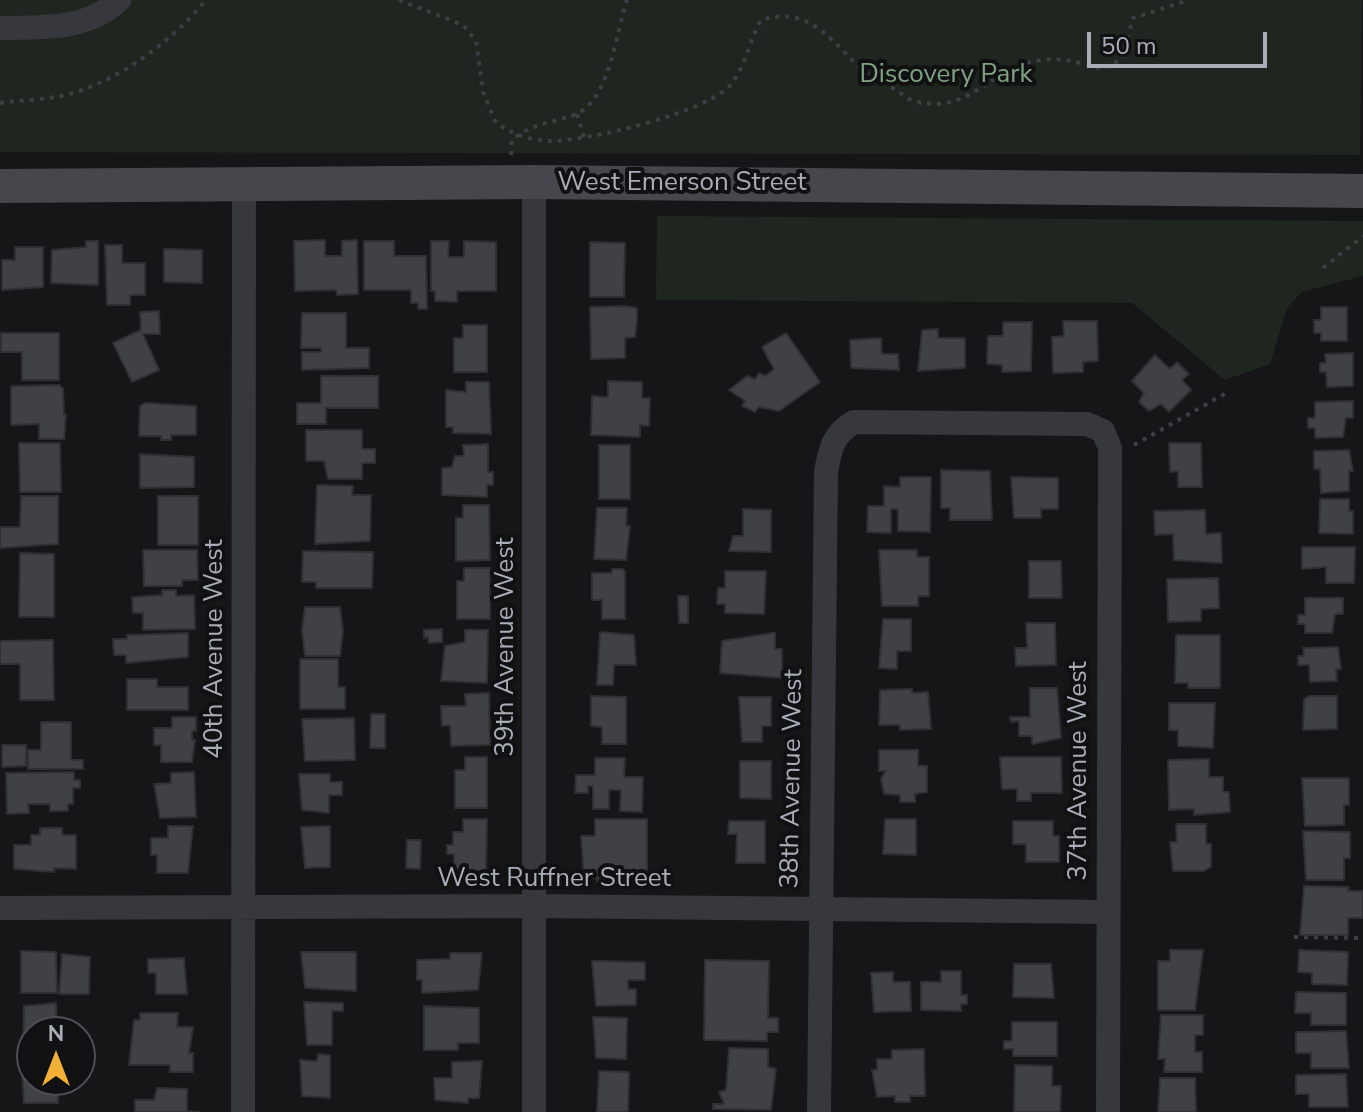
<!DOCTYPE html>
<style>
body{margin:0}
#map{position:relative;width:1363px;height:1112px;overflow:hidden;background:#161618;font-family:"Nunito Sans",sans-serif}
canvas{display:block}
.north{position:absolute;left:16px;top:1016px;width:80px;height:80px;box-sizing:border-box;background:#111113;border:2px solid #4d4f55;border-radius:50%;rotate:0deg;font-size:22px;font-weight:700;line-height:32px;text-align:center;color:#a8adb8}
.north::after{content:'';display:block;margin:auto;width:28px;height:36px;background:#f2b134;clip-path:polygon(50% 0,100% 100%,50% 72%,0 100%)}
.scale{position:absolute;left:1087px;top:32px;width:180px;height:36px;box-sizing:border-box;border:4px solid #a8adb8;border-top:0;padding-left:10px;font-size:24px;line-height:28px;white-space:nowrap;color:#a8adb8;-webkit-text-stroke:6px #111113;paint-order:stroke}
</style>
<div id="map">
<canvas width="1363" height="1112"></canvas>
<div class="north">N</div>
<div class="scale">50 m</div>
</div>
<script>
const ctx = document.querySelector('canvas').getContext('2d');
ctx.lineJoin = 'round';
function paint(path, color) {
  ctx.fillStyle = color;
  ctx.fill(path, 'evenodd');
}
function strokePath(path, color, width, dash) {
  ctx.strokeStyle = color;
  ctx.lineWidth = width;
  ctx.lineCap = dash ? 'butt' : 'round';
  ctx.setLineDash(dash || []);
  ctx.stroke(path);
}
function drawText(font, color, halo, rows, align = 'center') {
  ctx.font = font + ' "Nunito Sans",sans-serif';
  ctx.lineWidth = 8;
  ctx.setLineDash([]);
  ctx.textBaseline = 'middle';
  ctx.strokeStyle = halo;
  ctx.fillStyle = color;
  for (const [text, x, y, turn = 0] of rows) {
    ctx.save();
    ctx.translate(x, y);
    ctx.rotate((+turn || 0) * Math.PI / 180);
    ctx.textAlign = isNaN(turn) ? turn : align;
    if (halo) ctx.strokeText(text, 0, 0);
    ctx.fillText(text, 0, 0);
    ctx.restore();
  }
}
const green = new Path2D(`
 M0,0H1362L1360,155L0,152Z
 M657,216L1363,221V276L1302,292L1287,308L1270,364L1225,380L1132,303L656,300Z`);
const building = new Path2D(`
 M325,240V256H342V241L357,240L358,294L337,295L336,290L295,291L294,241Z
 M86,241H98V285L51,283L52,250L86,247Z
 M364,241H394V256H426L427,309H418V303H411V290H364Z
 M431,241H449L448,257H464V241L496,242V291H457V302L435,301V291H431Z
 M590,242L625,243L624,297H590Z
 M105,245H122V263H145V295H130V305H107Z
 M15,247H43V287L2,290V260H15Z
 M164,249L202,250V283L164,282Z
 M625,306L637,308V320L635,337L625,338V358L591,359L590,307Z
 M1321,307H1347V341H1321V333H1314V320H1321Z
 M159,311L160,334H143L159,370L132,382L113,343L141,330L140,312Z
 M302,313H346V348H369V368L302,370V352H321V348H301Z
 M1063,321H1097L1098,361L1083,362V372L1053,373L1052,337L1064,336Z
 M1003,322H1032L1031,371L1002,372V365L987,364L988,336H1003Z
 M463,325H487V372H454V338H463Z
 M938,329V338H965V368L918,371L922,330Z
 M1,333H59V380H22V352H1Z
 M786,333L820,382L779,411L759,407L755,412L742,406L745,401L729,390L747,376L755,379L759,373L765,376L774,369L762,347Z
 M881,338L882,354H898L899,370L851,368L850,340Z
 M1353,353V386L1327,387L1326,372H1320V363H1326L1325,354Z
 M1155,355L1170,369L1177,362L1189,374L1182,380L1191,390L1169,412L1161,404L1149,411L1139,402L1144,393L1132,381Z
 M321,376H378V408H326V424H297V403H321Z
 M608,381L642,382V398H650L649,426L640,425V437L591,435L592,396L608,397Z
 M466,382H489L491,434L453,433V427H446V390L466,392Z
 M59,385L63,389L64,415H66L64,439H39V424L11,425V386Z
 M1353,401V418H1346L1343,437L1315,438V428H1308V418H1315V402Z
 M145,403L196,406V435H171V440H161V436H139L140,406Z
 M306,430H362V449H375V463H362V479H328L324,461H306Z
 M19,443H60L61,492H20Z
 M1169,443H1201L1202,487H1178V471L1170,472Z
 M488,444V472H493V485H487V497L442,495V468L452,467L455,456H464L463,445Z
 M599,445H630V499H599Z
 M1349,450L1353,471H1349V491L1321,493L1320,469H1314V451Z
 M140,454L194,457V487L140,488Z
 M941,470L990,471L992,520H950V508H941Z
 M900,477H931L930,532L898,531V509H891V533L867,532L868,506H884V486L900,487Z
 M1011,477L1058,478V509H1041V518H1014Z
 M317,485L353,486L352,495H371L370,541L315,544Z
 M21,496H58V544L0,548V527H20Z
 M158,496H198V545H158Z
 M1320,499H1349V511H1353V534L1319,533Z
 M463,505H489L490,560L456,561V518H463Z
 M597,508H627L626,526H630L626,560L594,559Z
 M743,509L771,510V552L729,551L733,536H743Z
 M1205,510L1206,534L1221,533L1222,563L1174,560L1173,534L1155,535L1154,511Z
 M1302,547H1355L1354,583H1326V567L1302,569Z
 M143,550H197L198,580H182V586H144Z
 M879,550H917V557H929V596H918V606H882Z
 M303,551L373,552L372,588H316V582H302Z
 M20,553L54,554V617H19Z
 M1029,561H1061L1062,598H1029Z
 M464,568H490V619H457V581H464Z
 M612,569H623L625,572V619H602V600H592V573H612Z
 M725,571H766L764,614L725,613V604H717L718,588H725Z
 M1218,578L1219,608L1201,609V621L1168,622L1167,579Z
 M162,590H176V596L194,595L195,629L143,630V613H133L132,597L162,595Z
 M678,596H688V623H679Z
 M1305,598H1343V614H1335L1332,633H1305V624H1298V615H1305Z
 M305,607H340L343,631L340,656H305L302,630Z
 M883,619H911V651H897V669L879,668Z
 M1026,623H1055L1056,665L1016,666L1015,648H1027Z
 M442,629V642L429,643L428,637L424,638V630Z
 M465,630H488L487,683L441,681L445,646L465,642Z
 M600,632L634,635L636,665H614L613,685H597Z
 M188,633V657L126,663V655H114L113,639H127V635Z
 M772,633H775V649H782V678L720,673L722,641Z
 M1176,635H1220V688H1188V683H1175Z
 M53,640L54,700H20V664H0V641Z
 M1338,647L1341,669H1336L1337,681L1310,682L1309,665H1298V656H1304L1303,648Z
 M300,659H338V687H345V709H300Z
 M127,679H157V687H188V710H127Z
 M1030,688H1057L1061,738L1032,744V736H1019V721L1011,722L1010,717H1030Z
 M912,689V693L928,692L931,729L900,730V725H879L880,690Z
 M489,693L490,745L451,746L450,725L442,726L441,706H466L465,694Z
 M591,696L626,697V744H602V727L591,726Z
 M1310,696H1337V729L1303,730L1304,699Z
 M739,697H771V726H762V742H742Z
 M1169,703H1215L1213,748L1178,746V730H1169Z
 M371,714H385V748H370Z
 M172,717H196V731H192V740H195L192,762H161V745H154V728H172Z
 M354,718L355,760L305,761L302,719Z
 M41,722H71V760H83V769H28V750H41Z
 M2,745H26V766L2,767Z
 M879,750H918V766H927V792L915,794V802H900V795L884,794L881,778L886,771H879Z
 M465,757H487V808H455V770H465Z
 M1000,757H1061L1062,793H1031V801H1017V789H1002Z
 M595,758H625L624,777H643L642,812L620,811L621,790H609V809H593V786H588V793H575L576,775H595Z
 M1209,759V777H1223V792H1229L1230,812L1194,815V809L1169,810L1168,760Z
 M740,761H771V799L740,798Z
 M74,772V780H80V788H73V804H68V811H50V804H28L29,813L7,814L6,773Z
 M194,772L196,817L160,818L154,784L171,783V773Z
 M299,774H330V782H342V795H329V813L302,810Z
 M1302,778H1349V805H1344V825L1305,826Z
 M463,819H487L486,871H454V854H447V845H453V832H463Z
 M595,819H647V871L616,873L611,882H597V874L596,878H584L581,836H595Z
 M885,819H916V855L883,854Z
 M729,821H765V863H736L737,834H728Z
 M1013,821H1053V836H1059V862H1026V844H1013Z
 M1176,824H1206V844H1211V867L1204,871H1173L1170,842H1177Z
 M168,826H193L188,873H157V855H151V838H168Z
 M330,826V867L305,868L301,827Z
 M40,828H62V835H76V869L54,868V872L14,869V845H31V835H40Z
 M1303,831L1350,832V858H1344V880H1306Z
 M407,840H421L420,869L406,868Z
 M1304,886L1349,887L1348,891H1363V918H1348V935H1300Z
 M1170,950H1203L1195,1010H1158V961H1170Z
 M1299,950L1348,952L1347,985L1312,984V973L1298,972Z
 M21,951L56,952L57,993H21Z
 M301,952H356V991L305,988Z
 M450,953H482L478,990L422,993V980H417V960L450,959Z
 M62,954L90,957L89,994H59Z
 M184,958L187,994H156V973H148V959Z
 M705,960L769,961L768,1018H778V1032H767V1041L704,1040Z
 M592,961L645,962V980H628V989H636V1005L596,1006Z
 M1014,964H1051L1054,998L1013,997Z
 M941,971H961V995H967V1004H961V1011L921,1010V982H941Z
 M893,972V982H910L911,1011L874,1012L871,973Z
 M1296,992L1346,993V1025H1311V1013H1295Z
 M304,1002L343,1003V1011H332V1045H307Z
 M56,1003L57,1030L32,1032V1047L23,1048L24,1006Z
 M424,1006L479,1008V1043H458V1050H424Z
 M140,1013H178L177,1027H193L189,1053H193V1072H170V1065H129L134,1020H140Z
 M1161,1015H1203V1035H1195V1052H1202V1072H1164L1165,1059H1158Z
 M593,1017L627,1018L626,1059L596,1058Z
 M1012,1022H1057V1056H1013V1049H1004V1041H1012Z
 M1346,1031L1349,1068H1311V1053H1296V1032Z
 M729,1048L768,1049V1067L776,1069L771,1110L713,1109V1104H724L719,1092L726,1090Z
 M924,1049L925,1096H910V1102H895V1096L877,1097L872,1070H877V1059H892V1050Z
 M318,1054L330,1055V1098L302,1096L300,1060L317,1061Z
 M21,1059H32V1080H58V1103H24Z
 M482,1061L479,1098H468V1103L435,1100L434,1078H452V1062Z
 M1015,1065L1052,1066V1086H1061L1060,1112H1014Z
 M599,1071L629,1072L628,1112H597Z
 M1346,1074L1348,1107H1309V1094H1296V1075Z
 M1160,1078H1195L1196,1112H1158Z
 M157,1088L187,1089V1111L199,1112H135V1100H154Z`);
const path = new Path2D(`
 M399,0L463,25L476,41L483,92L496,123C513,134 529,140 548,141C585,142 712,112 733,82C746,64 750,39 761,20C817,3 836,52 874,79C881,83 889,86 896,90C903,95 909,100 917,102C974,114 990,65 1042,60C1063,57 1082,63 1102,69L1122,59L1133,18L1189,0
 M0,103C22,100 47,100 69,94C121,80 172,41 206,0
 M577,114L584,137
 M511,155L512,140C530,124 551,123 574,115C610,102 616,31 627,0
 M1323,268L1363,236
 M1134,445L1228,392
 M1294,937L1363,938`);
const street = new Path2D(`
 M0,28C41,27 87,31 119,0
 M534,182V1112
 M0,908L536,906L1108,912
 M243,1112L244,186
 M819,1112L826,472C830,449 833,434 854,422L1087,424L1103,431L1110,448L1108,1112`);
const secondary = new Path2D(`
 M0,186L534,182L1363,191`);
const parkNames = [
 ["Discovery Park",946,76]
];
const streetNames = [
 ["West Emerson Street",682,184],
 ["39th Avenue West",507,647,-90],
 ["40th Avenue West",216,649,-90],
 ["37th Avenue West",1080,771,-90],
 ["38th Avenue West",793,779,-89],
 ["West Ruffner Street",554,880]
];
paint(green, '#1e261f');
paint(building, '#404145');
strokePath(building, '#303034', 2);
strokePath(path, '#3d3f44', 4, [4, 6]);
strokePath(street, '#37383d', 24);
strokePath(secondary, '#45474d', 34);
drawText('26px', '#7fa381', '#111113', parkNames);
drawText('26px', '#a8adb8', '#111113', streetNames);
</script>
